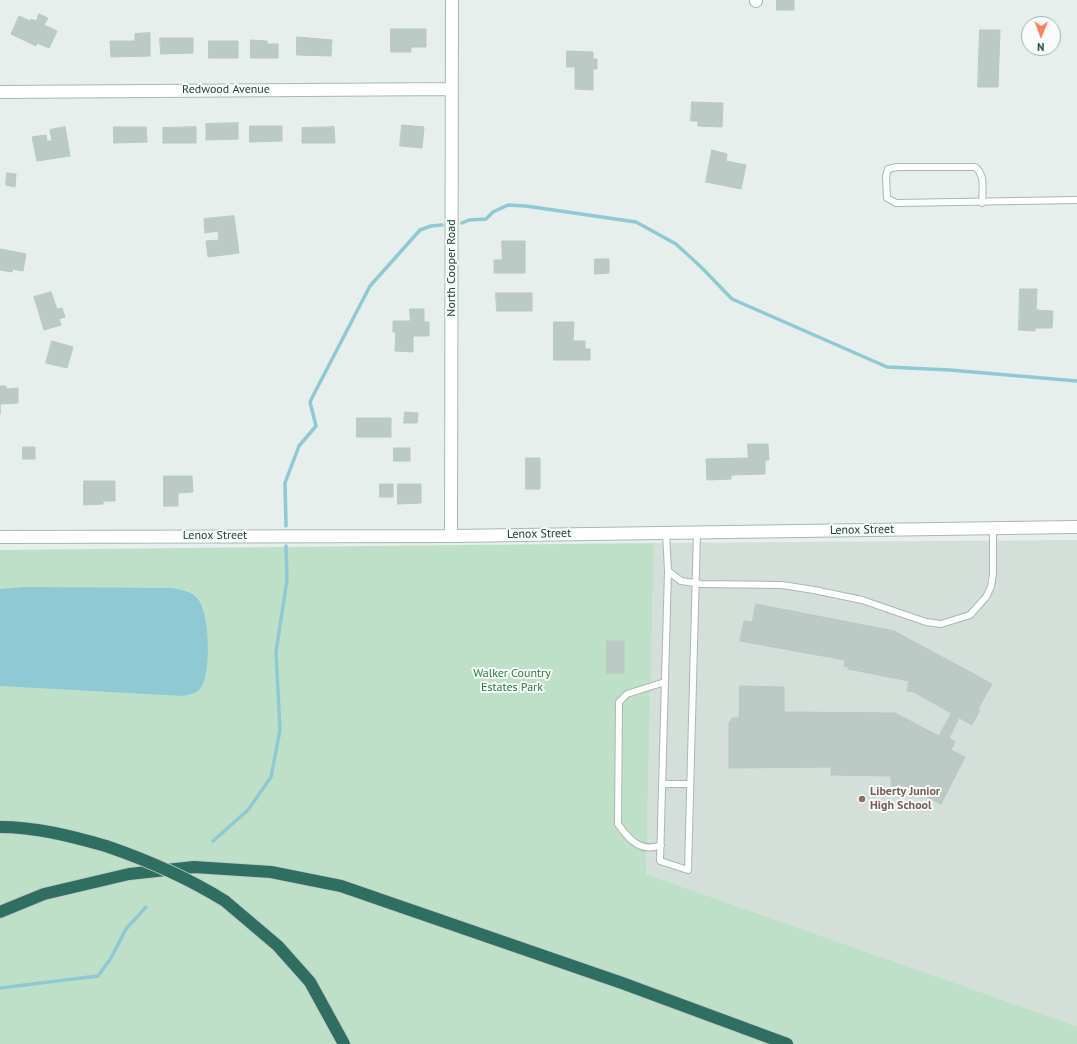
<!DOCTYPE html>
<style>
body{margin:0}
#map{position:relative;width:1077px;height:1044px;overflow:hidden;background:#e6efeb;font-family:"PT Sans",sans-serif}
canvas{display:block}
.north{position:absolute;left:1021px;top:16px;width:40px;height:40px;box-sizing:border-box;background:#f7fbf9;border:1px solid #a3b1ad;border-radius:50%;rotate:181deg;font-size:11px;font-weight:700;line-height:16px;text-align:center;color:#24423a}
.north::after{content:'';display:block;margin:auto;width:14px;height:18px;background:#f4845f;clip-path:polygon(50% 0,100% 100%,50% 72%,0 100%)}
</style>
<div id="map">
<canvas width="1077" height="1044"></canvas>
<div class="north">N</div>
</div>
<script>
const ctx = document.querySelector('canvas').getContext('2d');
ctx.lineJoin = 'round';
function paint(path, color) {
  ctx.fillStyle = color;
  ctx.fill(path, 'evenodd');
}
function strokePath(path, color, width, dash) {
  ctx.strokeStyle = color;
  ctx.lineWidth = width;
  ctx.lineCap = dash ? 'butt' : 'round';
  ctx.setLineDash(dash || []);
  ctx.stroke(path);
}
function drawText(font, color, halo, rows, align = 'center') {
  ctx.font = font + ' "PT Sans",sans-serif';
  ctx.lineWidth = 4;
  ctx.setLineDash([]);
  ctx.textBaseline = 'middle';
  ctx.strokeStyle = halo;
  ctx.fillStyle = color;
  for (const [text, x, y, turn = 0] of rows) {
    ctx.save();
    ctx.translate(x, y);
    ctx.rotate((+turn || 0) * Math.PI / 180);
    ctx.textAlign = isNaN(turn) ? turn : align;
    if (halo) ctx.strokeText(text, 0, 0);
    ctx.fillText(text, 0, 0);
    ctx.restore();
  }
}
const built = new Path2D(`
 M1077,540V1026L646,874L654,543Z`);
const green = new Path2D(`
 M654,543L646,874L1077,1026V1044H0V550Z`);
const water = new Path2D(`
 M25,587L172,588C181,590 191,591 197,598C210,612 211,670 202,686C199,693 190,694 184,696L0,686V589Z`);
const stream = new Path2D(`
 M462,223L469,220L486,219L493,212L508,205L526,206L636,222L676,244L701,267L732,299L887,367L950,370L1077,381
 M286,526L285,483L299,446L316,426L310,402L314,394L370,286L420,230L431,226L442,225
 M213,841L248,810L271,777L280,730L276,652L287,580L286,546
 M0,988L98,976L111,958L126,929L146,907`);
const building = new Path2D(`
 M777,0H794V10H777Z
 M39,14L48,18L44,25L57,31L49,48L37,43L36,46L11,34L19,16L30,21L31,19L36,21Z
 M391,29H426V47H411V52H391Z
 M980,30H1000L998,87H978Z
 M150,33V56L111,57L110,41H135V34Z
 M297,37L332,40L331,56L297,55Z
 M160,38H193V53L161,54Z
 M251,40L267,41V44H278V58H251Z
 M209,41H238V58H209Z
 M567,51L593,52V59H597V69H593V90L575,89V67H567Z
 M692,102L723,103L722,127L698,126V121H691Z
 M238,123V139L206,140V124Z
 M402,125L424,127L422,148L400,146Z
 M250,126H282V141L250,142Z
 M65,127L70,156L37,161L32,137L46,135L47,141H52L50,130Z
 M114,127H146L147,142L114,143Z
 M196,127V143H163V128Z
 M334,127L335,143H302V128Z
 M712,150L727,154L726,161L746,165L741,189L706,182Z
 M7,173L16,174L15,187L6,185Z
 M234,216L239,253L208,257L206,241L219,240L218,231L205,233L204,219Z
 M502,241H525V273H494V260H502Z
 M0,249L26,254L23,271L13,269L12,272L0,270Z
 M595,259H609V273L595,274Z
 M1020,289H1037L1036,310L1053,311L1052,328H1035V331L1019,330Z
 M51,292L57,309L62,308L65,317L59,319L61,325L44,330L34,297Z
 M496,293H532V311H497Z
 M410,309H424V322H429V336H413V352L395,351L396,332H393V321H410Z
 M554,322H574L573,341H585V349H590V360H554Z
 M52,341L73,347L67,368L46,363Z
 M0,386H6V389L18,388V403L0,404V414Z
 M405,412L418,413L417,423H404Z
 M357,418H391V437H357Z
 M748,444H768L769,460H765V474L731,475V479L707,480L706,459L748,458Z
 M23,447H35V459H23Z
 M394,448H410V461H394Z
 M526,458H540V489H526Z
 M164,476H192L193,492L178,493V506H164Z
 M84,481H115V501H103V504L84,505Z
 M380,484H393V497H380Z
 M398,484H421V503L398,504Z
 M756,604L894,631L992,684L978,709L980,710L972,725L914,692L907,691L909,681L848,669L849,667L844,666L845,660L740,641L744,621L752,622Z
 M607,641H624V673H607Z
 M740,686L784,687V712L895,713L939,736L951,714L959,718L949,738L955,742L951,750L965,757L941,804L905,786H891V776L831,775V767L729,768V723L732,718H739Z`);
const service = new Path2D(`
 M982,203C982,191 986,175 975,167H897L888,169L886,176L887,198L896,203L1077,200
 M666,533L668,571L681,581L701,584L782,585L814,590L862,600L926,622L941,624L970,615L986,597L991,587L993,574V529
 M668,571L660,861L688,870L697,532
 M662,784H690
 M661,845C641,853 629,840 618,824L619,702L627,694L665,682`);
const minor = new Path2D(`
 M756,0V1
 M0,92L452,89
 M451,536L452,0
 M0,537L451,536L1077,527`);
const motorway = new Path2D(`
 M0,827C36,827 71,836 106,846
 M225,901L278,946L310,982L344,1044
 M0,912L44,894L129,874L194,867L271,872L341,886L622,983L787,1044`);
const motorwayBridge = new Path2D(`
 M106,846C147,860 188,878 225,901`);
const markers = [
 [862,799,4,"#8d6e63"]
];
const streetNames = [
 ["Redwood Avenue",226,90],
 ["North Cooper Road",452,268,-90],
 ["Lenox Street",862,530,-1],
 ["Lenox Street",539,534,-1],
 ["Lenox Street",215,536]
];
const parkNames = [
 ["Walker Country",512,674],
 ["Estates Park",512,688]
];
const educationNames = [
 ["Liberty Junior",870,792],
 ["High School",870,806]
];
paint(built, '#d4dfda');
paint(green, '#bfe0c8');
paint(water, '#8ec9d4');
strokePath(stream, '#8ec9d4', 3.5);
paint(building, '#bbcac4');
strokePath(building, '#b8c9c2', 1);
strokePath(service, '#a8b8b2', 8);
strokePath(minor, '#a8b8b2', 14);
strokePath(motorway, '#c2cac8', 14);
strokePath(service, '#fff', 6);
strokePath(minor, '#fff', 12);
strokePath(motorway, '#2f6f62', 12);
strokePath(motorwayBridge, '#c2cac8', 14, []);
strokePath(motorwayBridge, '#2f6f62', 12);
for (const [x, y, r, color] of markers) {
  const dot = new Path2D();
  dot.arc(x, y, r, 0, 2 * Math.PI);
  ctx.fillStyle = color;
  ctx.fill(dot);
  strokePath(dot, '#f7fbf9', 1.5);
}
drawText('12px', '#24423a', '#f7fbf9', streetNames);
drawText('12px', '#2d7a4b', '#f7fbf9', parkNames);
drawText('bold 12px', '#785e54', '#f7fbf9', educationNames, 'left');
</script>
